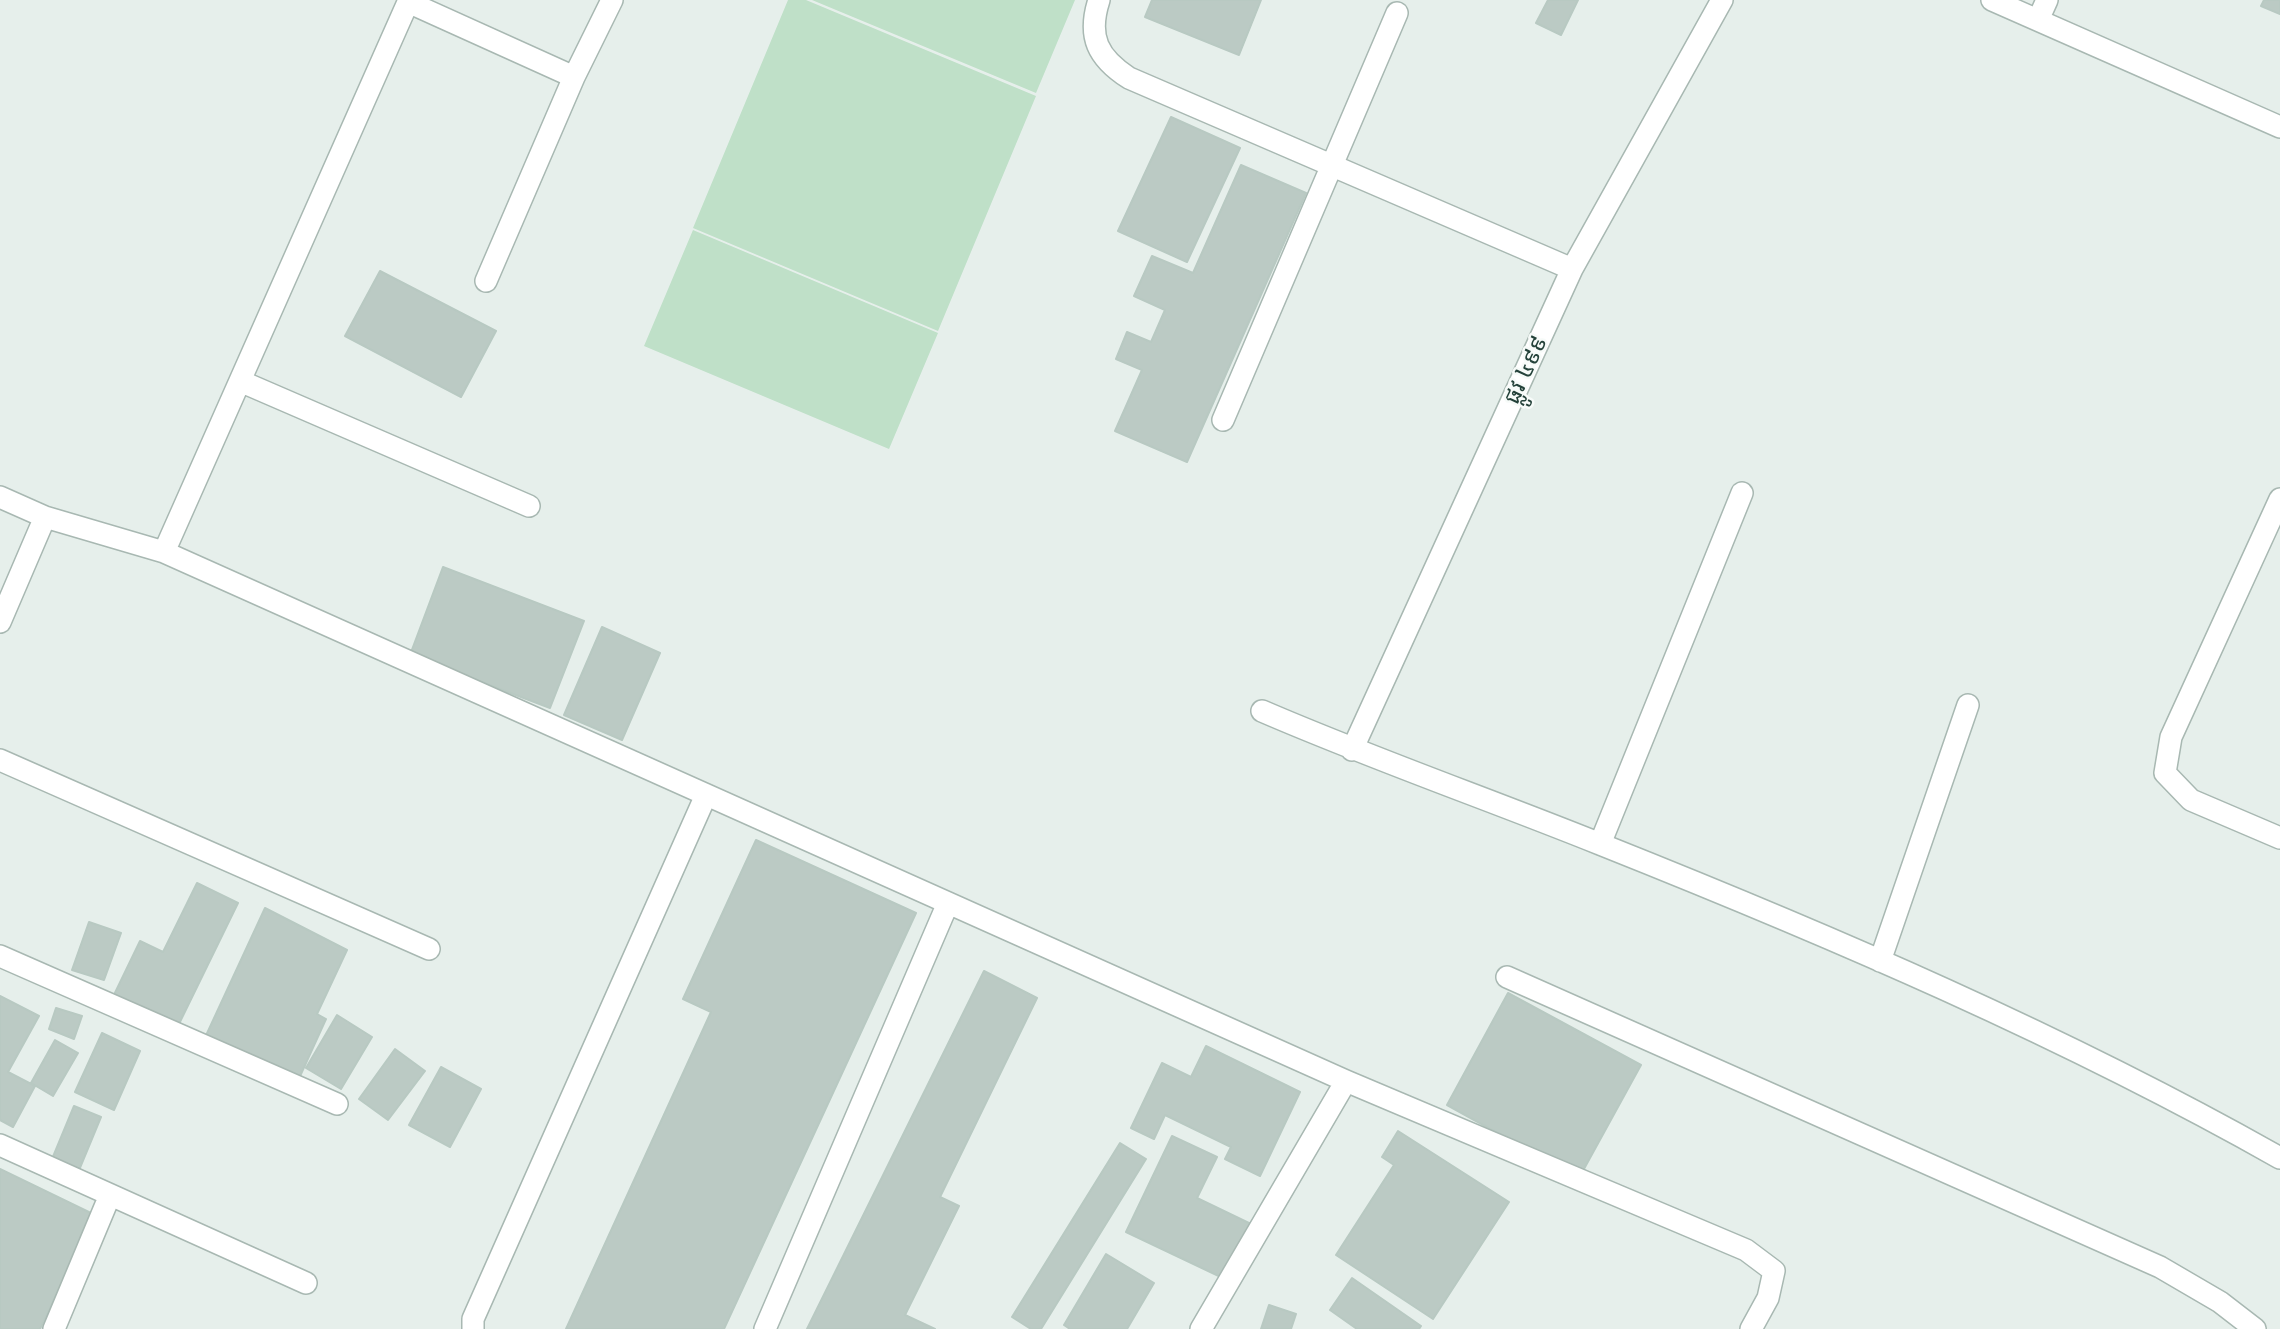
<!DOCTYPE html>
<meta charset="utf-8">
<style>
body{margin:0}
canvas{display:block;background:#e6efeb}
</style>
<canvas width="2280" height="1329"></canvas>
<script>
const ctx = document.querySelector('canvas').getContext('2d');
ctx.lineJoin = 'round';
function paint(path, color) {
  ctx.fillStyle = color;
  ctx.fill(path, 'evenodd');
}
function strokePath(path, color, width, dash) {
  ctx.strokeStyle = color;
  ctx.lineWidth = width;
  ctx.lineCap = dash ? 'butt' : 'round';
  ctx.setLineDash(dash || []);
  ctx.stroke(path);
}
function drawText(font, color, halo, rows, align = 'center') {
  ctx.font = font + ' Quicksand,"Noto Sans Khmer",sans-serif';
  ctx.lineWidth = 5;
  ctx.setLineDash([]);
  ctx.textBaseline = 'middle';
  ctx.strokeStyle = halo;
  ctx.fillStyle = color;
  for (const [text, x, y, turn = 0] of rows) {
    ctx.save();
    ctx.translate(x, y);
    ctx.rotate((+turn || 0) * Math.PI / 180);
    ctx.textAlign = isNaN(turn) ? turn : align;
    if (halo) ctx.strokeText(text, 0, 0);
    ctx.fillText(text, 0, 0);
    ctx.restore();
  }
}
const green = new Path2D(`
 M788,0H806L1036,96L938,331L693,228Z
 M812,0H1075L1036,93Z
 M693,230L938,333L889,449L644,346Z`);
const building = new Path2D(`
 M1152,0H1261L1239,55L1145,17Z
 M1548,0H1578L1561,35L1536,23Z
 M2264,0H2280V14L2261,6Z
 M1171,117L1240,148L1187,262L1118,231Z
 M1241,165L1306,193L1187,462L1115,431L1142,370L1116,359L1127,332L1151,342L1165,310L1134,296L1152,256L1193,273Z
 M380,271L496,331L461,397L345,336Z
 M443,567L584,621L550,708L410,655Z
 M602,627L660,653L622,740L564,715Z
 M756,840L916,913L724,1329H566L711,1012L683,999Z
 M197,883L238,903L176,1030L112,999L140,941L163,952Z
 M265,908L347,950L317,1014L326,1019L296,1085L203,1042Z
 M89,922L121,933L104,980L72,970Z
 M984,971L1037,998L940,1197L959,1206L905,1315L935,1329H807Z
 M1508,993L1641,1065L1579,1178L1447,1105Z
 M0,996L39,1016L8,1072L35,1086L13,1127L0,1120Z
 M56,1008L82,1016L74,1039L49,1029Z
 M337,1015L372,1037L341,1089L306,1068Z
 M102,1033L140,1051L114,1110L75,1092Z
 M55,1040L78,1053L53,1096L31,1083Z
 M1206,1046L1300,1092L1260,1176L1225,1159L1231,1147L1165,1115L1154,1139L1131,1128L1162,1063L1191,1077Z
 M395,1049L425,1071L388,1120L359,1099Z
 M441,1067L481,1089L450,1147L409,1125Z
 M74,1106L101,1117L77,1175L50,1164Z
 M1398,1131L1509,1202L1433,1319L1336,1255L1394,1165L1382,1157Z
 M1172,1136L1217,1157L1197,1198L1251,1224L1225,1279L1126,1232Z
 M1120,1143L1146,1159L1041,1329H1031L1012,1317Z
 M0,1169L95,1215L40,1329H0Z
 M1106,1254L1154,1283L1127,1329H1070L1064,1325Z
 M1352,1278L1421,1326L1419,1329H1357L1330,1310Z
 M1269,1305L1296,1314L1291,1329H1261Z`);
const minor = new Path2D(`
 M1099,0C1087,37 1098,58 1129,78L1572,269
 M1992,0L2280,127
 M408,2L574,77L486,281
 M2038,20L2047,0
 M574,77L612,0
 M240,381L529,506
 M1223,420L1397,13
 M0,497L45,517L164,552L1346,1081L1746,1250L1774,1271L1768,1298L1751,1329
 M2280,499L2171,737L2165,773L2191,800L2280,838
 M164,552L409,0
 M0,622L45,517
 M1262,711C1373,759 1488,799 1600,844C1831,936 2064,1036 2280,1158
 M1352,750L1572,269L1722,0
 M0,760L429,949
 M1600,844L1742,493
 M0,956L337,1104
 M1880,961L1968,705
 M1507,977L2160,1267L2220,1302L2255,1329
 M0,1145L306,1283
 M54,1329L110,1195
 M473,1329V1319L706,795
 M765,1329L948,903
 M1201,1329L1346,1081`);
const streetNames = [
 ["ផ្លូវ ៤៩៩",1526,370,-65]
];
paint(green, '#bfe0c8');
paint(building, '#bbcac4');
strokePath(building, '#b8c9c2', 2);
strokePath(minor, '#a8b8b2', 24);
strokePath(minor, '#fff', 21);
drawText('23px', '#24423a', '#f7fbf9', streetNames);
</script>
